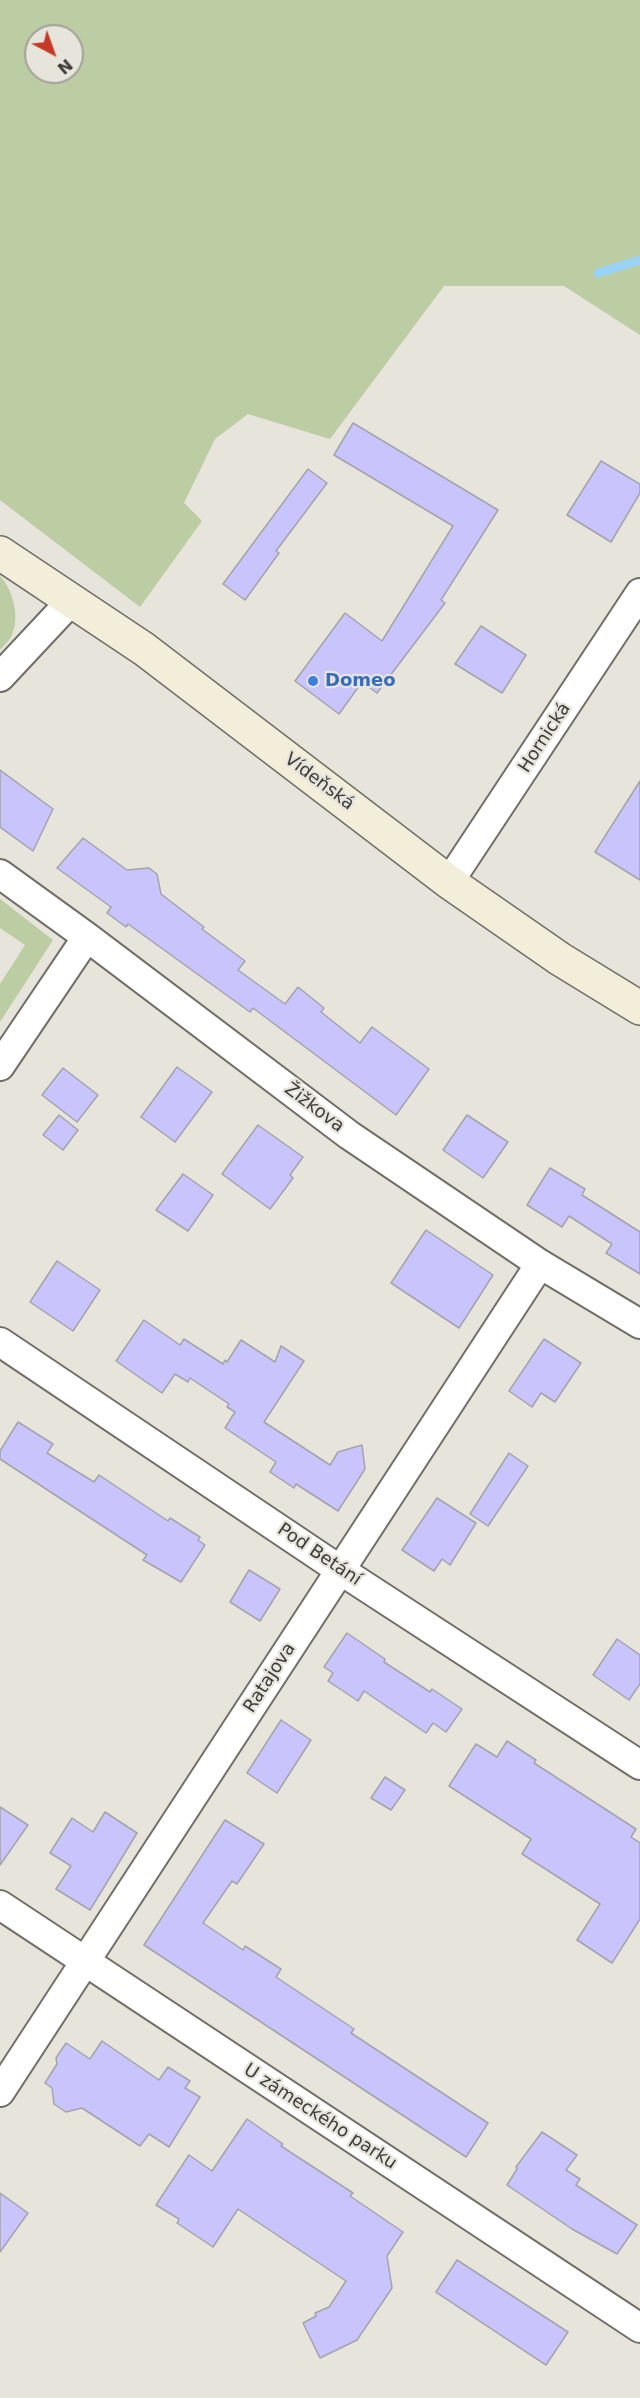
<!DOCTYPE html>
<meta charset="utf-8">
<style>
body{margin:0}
#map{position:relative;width:640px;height:2398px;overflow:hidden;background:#e6e4db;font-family:"DejaVu Sans",sans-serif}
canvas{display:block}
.north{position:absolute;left:24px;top:24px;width:60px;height:60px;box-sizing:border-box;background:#e6e4db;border:2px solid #a2a19a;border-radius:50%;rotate:139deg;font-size:16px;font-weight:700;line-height:24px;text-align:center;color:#3d3c39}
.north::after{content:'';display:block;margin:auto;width:21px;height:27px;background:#c53925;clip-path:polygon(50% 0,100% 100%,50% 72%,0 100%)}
</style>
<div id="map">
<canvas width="640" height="2398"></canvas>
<div class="north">N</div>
</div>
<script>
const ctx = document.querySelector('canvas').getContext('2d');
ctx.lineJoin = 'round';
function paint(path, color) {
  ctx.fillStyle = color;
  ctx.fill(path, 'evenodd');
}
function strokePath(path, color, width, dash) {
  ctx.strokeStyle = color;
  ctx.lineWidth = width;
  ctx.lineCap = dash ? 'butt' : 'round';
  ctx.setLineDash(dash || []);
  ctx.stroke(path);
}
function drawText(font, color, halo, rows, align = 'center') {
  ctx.font = font + ' "DejaVu Sans",sans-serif';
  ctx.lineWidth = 4.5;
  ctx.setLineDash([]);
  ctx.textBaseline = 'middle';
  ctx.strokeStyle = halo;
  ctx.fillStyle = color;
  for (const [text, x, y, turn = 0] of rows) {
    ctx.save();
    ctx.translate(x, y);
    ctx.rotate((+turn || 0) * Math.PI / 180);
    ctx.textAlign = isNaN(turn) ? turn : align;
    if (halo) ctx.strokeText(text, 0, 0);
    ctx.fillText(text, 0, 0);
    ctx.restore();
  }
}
const green = new Path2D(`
 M0,0H640V335L564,286H444L330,439L248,414L215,439L184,503L202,521L140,607L0,500ZM36,36H72V72H36Z
 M0,576C13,590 20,616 12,635C10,640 4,645 0,650Z
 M0,899L53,940L0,1022V984L25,945L0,928Z`);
const stream = new Path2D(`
 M598,273L640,260`);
const building = new Path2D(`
 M353,423L498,510L441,600L445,603L377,693L362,682L339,714L295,681L345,613L382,641L453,526L334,455Z
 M601,461L640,484V493L611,542L567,515Z
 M308,469L327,483L276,551L279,553L245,600L223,584Z
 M481,626L526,655L502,693L455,664Z
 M0,770L53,809L33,851L0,827Z
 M640,781V880L595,852Z
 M83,838L127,870L149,868L157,874L161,894L204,927L202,929L245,961L238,970L285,1004L298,987L324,1008L321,1012L360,1043L372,1027L429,1069L396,1115L253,1008L250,1012L128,924L126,927L107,913L111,907L57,868Z
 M177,1067L212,1092L175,1142L141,1117Z
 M63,1068L98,1095L77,1122L42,1095Z
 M59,1115L78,1130L63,1150L43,1135Z
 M467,1115L508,1142L483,1178L443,1150Z
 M258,1125L303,1157L290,1175L293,1178L270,1209L222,1174Z
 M550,1168L585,1189L582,1195L640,1232V1274L606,1253L612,1244L569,1216L562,1227L527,1205Z
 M183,1174L213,1195L188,1231L156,1210Z
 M426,1230L493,1275L459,1328L391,1283Z
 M57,1261L100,1290L73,1331L30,1302Z
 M144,1320L180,1345L184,1339L223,1364L225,1360L227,1362L241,1340L275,1362L281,1346L304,1361L264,1422L330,1465L338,1452L362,1445L365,1469L338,1511L296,1484L294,1488L270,1472L276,1462L225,1428L235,1412L227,1407L229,1404L190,1378L188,1382L175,1374L162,1393L116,1361Z
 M544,1339L581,1363L555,1402L541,1393L532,1407L509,1391Z
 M18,1422L53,1444L47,1453L94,1482L99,1475L168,1521L170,1518L200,1537L198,1540L205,1545L181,1582L143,1560L147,1555L0,1459V1451Z
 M509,1453L528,1466L488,1526L470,1514Z
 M437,1498L476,1523L450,1565L442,1559L434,1571L402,1550Z
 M249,1570L280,1589L260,1621L230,1602Z
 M347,1633L385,1659L384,1662L430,1692L432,1689L462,1709L446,1732L433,1723L426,1733L364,1691L358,1701L328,1681L333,1673L324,1667Z
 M617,1639L640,1655V1684L629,1700L593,1675Z
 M281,1720L311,1740L277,1793L247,1773Z
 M507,1741L536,1760L534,1763L636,1829L631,1837L640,1843V1919L612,1963L577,1940L600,1904L522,1854L531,1839L449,1786L476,1744L497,1757Z
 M385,1777L405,1790L391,1810L371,1798Z
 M0,1807L28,1825L0,1865Z
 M105,1812L137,1833L90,1910L56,1889L71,1866L50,1853L72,1818L93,1832Z
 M225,1820L264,1844L237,1884L232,1881L203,1923L243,1950L245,1946L281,1969L276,1977L354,2029L351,2033L488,2123L466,2157L144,1945Z
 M102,2041L159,2080L168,2067L190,2081L185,2088L200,2097L169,2147L149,2134L140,2146L82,2108L66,2112L54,2104L52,2088L45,2083L57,2064L56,2058L66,2043L90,2059Z
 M247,2119L283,2144L281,2146L353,2193L350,2196L403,2232L387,2256L392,2288L357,2340L320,2358L303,2323L316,2316L315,2313L329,2307L346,2281L238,2209L213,2247L177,2223L179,2219L156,2205L189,2155L212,2171Z
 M542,2132L577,2155L566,2170L580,2179L576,2185L637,2225L617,2254L572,2229L507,2185L517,2169L516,2167Z
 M0,2193L28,2213L0,2252Z
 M457,2260L568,2332L546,2365L436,2292Z`);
const street = new Path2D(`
 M0,677L72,600
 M0,874L87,937L349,1135L540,1264L640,1324
 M449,882L640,593
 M0,1066L87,937
 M0,1342L340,1570L640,1765
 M0,1905L640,2328
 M0,2092L540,1264`);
const secondary = new Path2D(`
 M0,553L144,649L449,882L560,959L640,1008`);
const markers = [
 [313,681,6,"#3f7fe0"]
];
const shopNames = [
 ["Domeo",325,681]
];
const streetNames = [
 ["Hornická",545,738,-57],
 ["Vídeňská",319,782,37],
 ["Žižkova",314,1108,37],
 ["Pod Betání",319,1555,34],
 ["Ratajova",270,1678,-57],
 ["U zámeckého parku",320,2117,33]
];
paint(green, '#bccca3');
strokePath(stream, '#99d2f4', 9);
paint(building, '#c9c4fb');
strokePath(building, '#a4a3ac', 1.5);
strokePath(street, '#706e67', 32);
strokePath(secondary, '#706e67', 36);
strokePath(street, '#fff', 28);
strokePath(secondary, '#f3eeda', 33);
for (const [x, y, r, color] of markers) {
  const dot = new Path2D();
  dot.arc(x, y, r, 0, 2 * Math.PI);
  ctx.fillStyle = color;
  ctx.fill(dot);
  strokePath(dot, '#e6e4db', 2);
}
drawText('bold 18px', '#366cbe', '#e6e4db', shopNames, 'left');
drawText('18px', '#3d3c39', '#e6e4db', streetNames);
</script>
